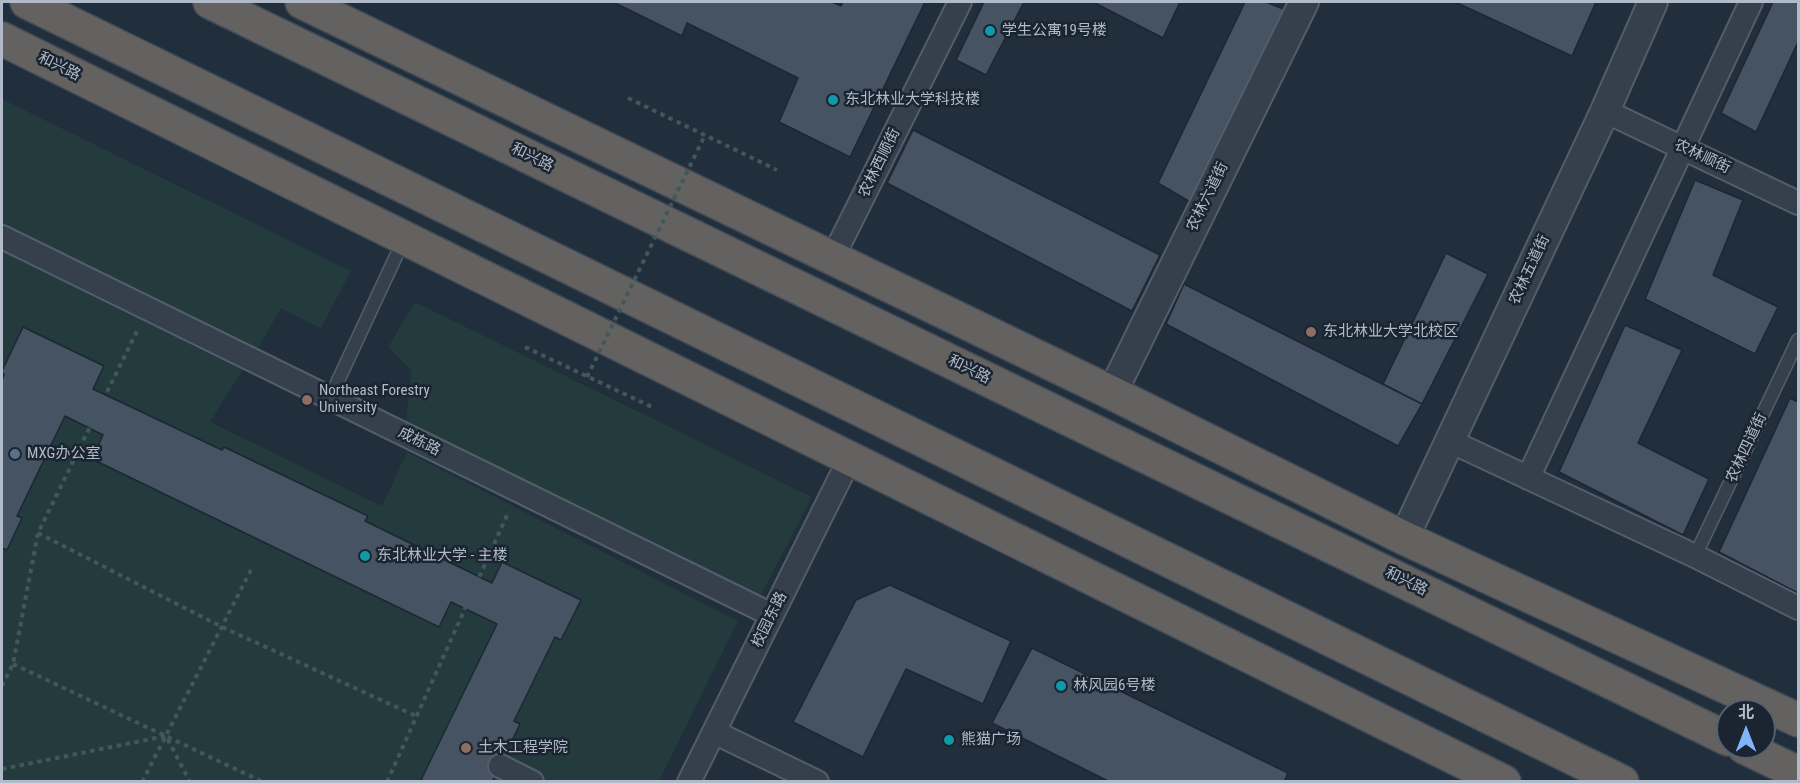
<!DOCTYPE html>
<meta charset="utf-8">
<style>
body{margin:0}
#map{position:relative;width:1800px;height:783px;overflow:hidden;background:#212e3c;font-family:"Roboto Condensed","Noto Sans SC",sans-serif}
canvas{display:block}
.frame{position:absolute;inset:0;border:3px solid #b1bac8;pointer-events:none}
.north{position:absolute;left:1716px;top:699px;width:60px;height:60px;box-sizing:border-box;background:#1b2531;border:2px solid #57616d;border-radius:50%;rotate:0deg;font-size:16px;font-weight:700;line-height:24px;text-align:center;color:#b1bac8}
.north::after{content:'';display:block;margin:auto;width:21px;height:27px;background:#81b4fd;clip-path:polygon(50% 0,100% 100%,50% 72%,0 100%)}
</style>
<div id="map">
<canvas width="1800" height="783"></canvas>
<div class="frame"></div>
<div class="north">北</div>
</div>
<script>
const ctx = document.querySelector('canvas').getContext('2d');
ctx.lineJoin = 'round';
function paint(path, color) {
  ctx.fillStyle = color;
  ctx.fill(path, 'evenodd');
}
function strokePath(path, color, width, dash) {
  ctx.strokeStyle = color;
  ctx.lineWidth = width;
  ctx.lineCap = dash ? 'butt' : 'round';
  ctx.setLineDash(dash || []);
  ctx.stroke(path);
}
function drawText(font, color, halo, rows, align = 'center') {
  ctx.font = font + ' "Roboto Condensed","Noto Sans SC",sans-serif';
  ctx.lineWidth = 5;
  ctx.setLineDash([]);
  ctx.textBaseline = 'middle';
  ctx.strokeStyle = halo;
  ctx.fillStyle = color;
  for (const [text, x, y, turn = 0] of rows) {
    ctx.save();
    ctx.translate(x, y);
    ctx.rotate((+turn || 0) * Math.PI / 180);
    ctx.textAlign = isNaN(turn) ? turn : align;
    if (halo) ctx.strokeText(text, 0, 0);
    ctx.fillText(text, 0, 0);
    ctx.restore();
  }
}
const green = new Path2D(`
 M2,99L351,271L321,328L281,308L256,352L2,226Z
 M2,247L245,366L210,422L382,506L407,452L738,621L659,781H2Z
 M415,302L812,497L760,597L406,425L411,370L388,347Z`);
const building = new Path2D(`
 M613,2H832L841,6L843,2H925L850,157L779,122L798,78L687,23L682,36Z
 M984,2H1024L986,75L956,60Z
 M1093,2H1180L1163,38Z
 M1245,2H1266L1288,11L1192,203L1158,183Z
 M1455,2H1596L1572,56Z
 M1773,2H1798V42L1756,132L1721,113Z
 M913,130L1160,255L1132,311L887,183Z
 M1695,180L1743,200L1713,275L1778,307L1755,354L1645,299Z
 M1446,253L1488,274L1422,404L1383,384Z
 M1184,284L1422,404L1398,446L1166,324Z
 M1625,325L1682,350L1638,443L1709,479L1683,535L1559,472Z
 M23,327L104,366L93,389L222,450L224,447L368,516L365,521L492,583L502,562L581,600L561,640L555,637L514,721L520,724L492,782H420L497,624L451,602L439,627L92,459L103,435L65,416L17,516L22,518L7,550L2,548V550V380L4,375L2,371Z
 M1790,398L1798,402V593L1719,552Z
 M890,585L1011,641L983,704L906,669L863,757L793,722L856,600Z
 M1032,648L1288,773L1284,782H1110L992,723Z`);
const path = new Path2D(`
 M628,98L777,170
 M525,347L652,407
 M38,533L222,627L416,716
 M13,664L263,782
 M2,686L13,664L38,533L137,331
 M2,769L166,736L190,782
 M142,782L252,568
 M387,782L508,513`);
const service = new Path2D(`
 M330,398L404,239
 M1695,556L1798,340`);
const minor = new Path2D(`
 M1605,111L1798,203
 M2,237L772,615
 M832,259L960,2
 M1450,441L1695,556L1798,608
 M1528,478L1751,2
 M714,732L817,782
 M500,766L532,782
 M689,782L850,458`);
const tertiary = new Path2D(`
 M1112,393L1304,2
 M1404,538L1605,111L1653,2`);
const trunk = new Path2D(`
 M27,2L1622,782
 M210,2L1728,739
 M302,2L1112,393L1404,538L1798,720
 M2,39L1504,782
 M1744,747L1798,773`);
const pathBridge = new Path2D(`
 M587,377L705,135`);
const markers = [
 [990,31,6,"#0f9aa8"],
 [833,100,6,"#0f9aa8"],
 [1311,332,6,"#8d6e63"],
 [307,400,6,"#8d6e63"],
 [15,454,6,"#5c6f8a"],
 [365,556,6,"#0f9aa8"],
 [1061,686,6,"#0f9aa8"],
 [949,740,6,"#0f9aa8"],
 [466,748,6,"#8d6e63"]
];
const poiNames = [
 ["学生公寓19号楼",1002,31],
 ["东北林业大学科技楼",845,100],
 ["东北林业大学北校区",1323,332],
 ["Northeast Forestry",319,391],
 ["University",319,408],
 ["MXG办公室",27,454],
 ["东北林业大学 - 主楼",377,556],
 ["林风园6号楼",1073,686],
 ["熊猫广场",961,740],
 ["土木工程学院",478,748]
];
const streetNames = [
 ["和兴路",59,67,26],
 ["农林顺街",1702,157,25],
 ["和兴路",532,158,26],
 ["农林西顺街",880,163,-64],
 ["农林六道街",1208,197,-64],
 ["农林五道街",1530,270,-65],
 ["和兴路",969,370,26],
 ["成栋路",419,442,26],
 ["农林四道街",1747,448,-65],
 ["和兴路",1406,582,26],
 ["校园东路",770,620,-64]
];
paint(green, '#233b3d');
paint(building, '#455363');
strokePath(building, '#1d2733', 1.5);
strokePath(service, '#545d6a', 15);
strokePath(minor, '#545d6a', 26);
strokePath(tertiary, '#545d6a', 32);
strokePath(trunk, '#414a57', 36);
strokePath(path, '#41585b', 4, [4.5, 4.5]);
strokePath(service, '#35404c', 12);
strokePath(minor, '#35404c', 22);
strokePath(tertiary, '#35404c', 28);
strokePath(trunk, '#636260', 33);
strokePath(pathBridge, '#41585b', 4, [4.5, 4.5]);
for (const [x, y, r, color] of markers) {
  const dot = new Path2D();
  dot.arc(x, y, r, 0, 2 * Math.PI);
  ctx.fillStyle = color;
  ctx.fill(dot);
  strokePath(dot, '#1b2531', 2);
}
drawText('15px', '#b1bac8', '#1b2531', poiNames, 'left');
drawText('15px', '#b1bac8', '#1b2531', streetNames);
</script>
